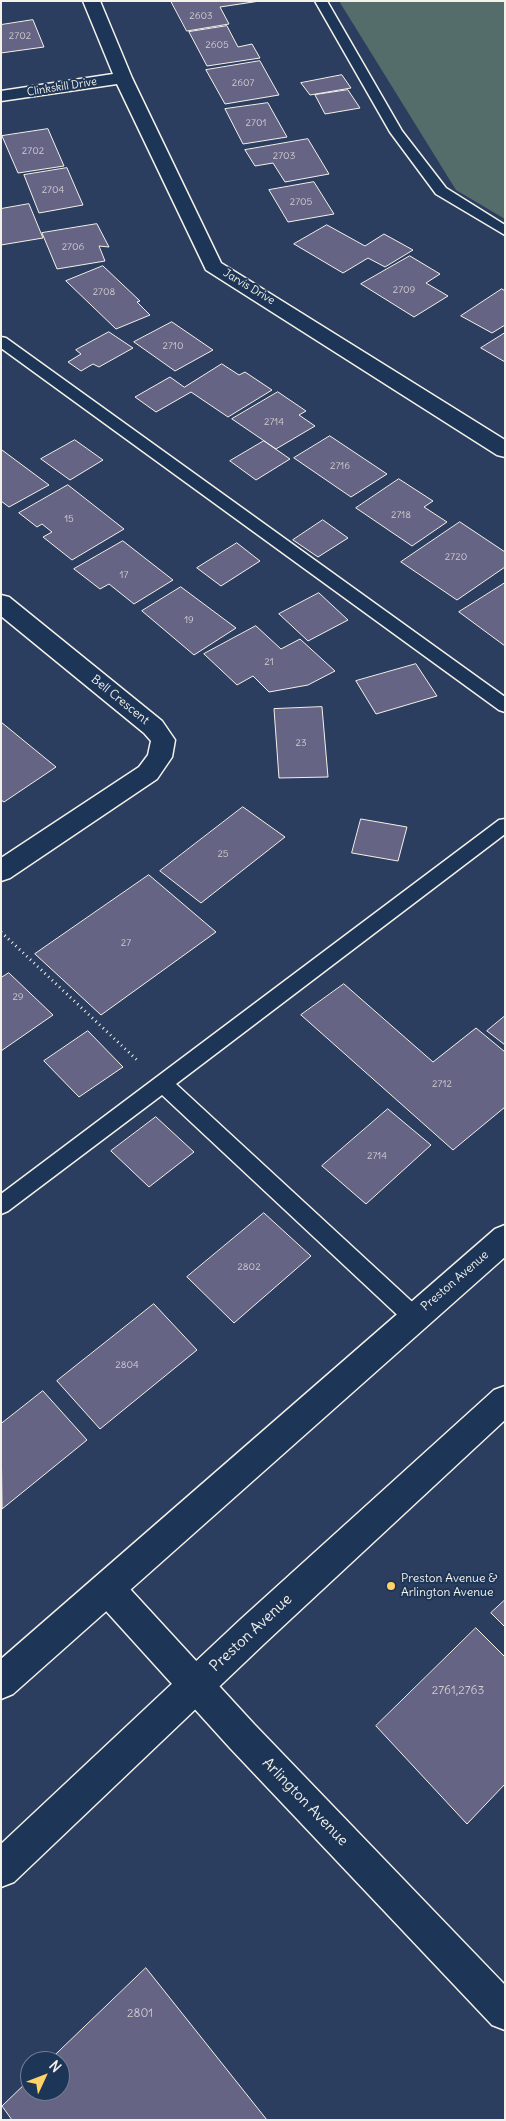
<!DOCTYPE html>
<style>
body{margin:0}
#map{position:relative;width:506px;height:2121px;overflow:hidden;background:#2c3e60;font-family:Delius,sans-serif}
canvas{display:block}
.frame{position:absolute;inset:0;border:2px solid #f4f1e8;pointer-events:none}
.north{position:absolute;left:20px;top:2051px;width:50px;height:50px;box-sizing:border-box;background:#1d3557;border:1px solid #738091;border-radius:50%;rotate:47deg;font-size:14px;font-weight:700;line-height:20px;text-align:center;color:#f4f1e8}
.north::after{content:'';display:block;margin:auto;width:18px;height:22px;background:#ffd166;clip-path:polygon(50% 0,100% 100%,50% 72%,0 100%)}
</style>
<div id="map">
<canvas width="506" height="2121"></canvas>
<div class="frame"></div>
<div class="north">N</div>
</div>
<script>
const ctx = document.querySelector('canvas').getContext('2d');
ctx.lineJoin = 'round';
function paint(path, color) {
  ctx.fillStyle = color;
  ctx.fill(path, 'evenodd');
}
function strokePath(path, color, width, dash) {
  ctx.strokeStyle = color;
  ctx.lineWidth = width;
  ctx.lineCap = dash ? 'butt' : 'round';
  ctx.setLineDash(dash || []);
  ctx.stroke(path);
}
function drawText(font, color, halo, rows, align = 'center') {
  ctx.font = font + ' Delius,sans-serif';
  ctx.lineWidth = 4;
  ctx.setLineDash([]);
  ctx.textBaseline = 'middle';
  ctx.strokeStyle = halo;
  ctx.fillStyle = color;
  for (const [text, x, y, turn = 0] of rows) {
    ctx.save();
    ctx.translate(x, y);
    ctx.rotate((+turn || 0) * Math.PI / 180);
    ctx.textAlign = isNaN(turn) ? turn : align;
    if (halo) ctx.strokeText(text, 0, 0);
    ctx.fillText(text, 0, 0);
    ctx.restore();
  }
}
const green = new Path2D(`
 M339,1H505V219L456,190Z`);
const building = new Path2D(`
 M171,1H260L220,7L229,24L187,31Z
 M33,20L44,47L1,53V25Z
 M227,26L238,47L252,44L260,58L207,66L189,32Z
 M260,61L279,95L225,104L206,70Z
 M342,75L351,88L310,95L301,83Z
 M348,90L360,108L325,114L315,95Z
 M268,103L287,137L243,144L225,109Z
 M48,129L64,166L18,173L2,136Z
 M308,139L329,174L285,182L273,163L255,166L245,150Z
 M67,168L83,205L39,213L24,175Z
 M314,182L334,214L288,222L269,190Z
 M29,204L43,238L1,245V209Z
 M97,224L109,247L99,246L105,261L57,269L42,233Z
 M327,225L365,246L384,234L413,250L385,267L368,258L343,273L294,244Z
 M410,256L440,274L426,283L448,296L414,317L361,284Z
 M103,266L140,301L137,302L150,315L116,329L66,281Z
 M502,289L505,291V325L492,333L461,316Z
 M172,322L213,350L175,371L134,342Z
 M109,332L133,348L99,367L93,364L81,371L68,362L81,354L76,350Z
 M505,333V362L481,348Z
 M222,364L239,375L245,372L272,390L228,417L191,392L156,412L135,397L170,377L184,387Z
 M278,392L306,411L299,415L315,426L276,449L232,419Z
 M330,436L387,474L351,497L294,458Z
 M75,440L103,460L70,480L41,459Z
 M264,441L290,459L256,480L230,461Z
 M1,450H2L49,485L9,507L1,501Z
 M399,479L433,501L424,507L447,522L412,546L356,508Z
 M68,485L124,529L72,560L43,537L52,532L42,524L37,527L19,513Z
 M323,520L348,538L318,557L293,540Z
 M460,522L505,552V567L457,600L401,562Z
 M123,541L173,580L134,604L109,584L100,589L74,569Z
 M237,543L260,561L221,586L197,568Z
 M505,583V646L459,612Z
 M181,587L236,628L194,655L142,611Z
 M319,593L348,620L308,641L279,614Z
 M256,626L281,649L300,639L335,671L308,685L269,692L253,676L237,685L204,654Z
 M416,664L437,696L376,714L356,681Z
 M322,707L328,777L279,778L274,709Z
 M1,722L56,767L4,802L1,800Z
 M243,807L285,837L201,903L160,871Z
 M361,819L407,827L398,861L352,853Z
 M149,875L216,932L101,1015L35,954Z
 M9,973L53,1015L1,1051V978Z
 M344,984L433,1062L476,1028L505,1052V1107L453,1150L301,1015Z
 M505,1016V1045L487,1031Z
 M88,1031L123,1067L79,1097L44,1061Z
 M388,1109L431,1145L366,1204L322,1166Z
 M156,1117L194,1152L149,1187L111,1151Z
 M264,1213L311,1256L234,1323L187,1277Z
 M154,1304L197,1350L100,1429L57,1381Z
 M43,1391L87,1440L2,1509L1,1424Z
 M505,1600V1627L491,1613Z
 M476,1628L505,1657V1784L467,1824L376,1726Z
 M146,1968L267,2120H12L2,2106L30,2079V2091H60V2061H49Z`);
const path = new Path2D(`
 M1,932L137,1060`);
const service = new Path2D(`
 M315,1H327L402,131L446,188L505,225V235L436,194L390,132Z
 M1,337L6,338L505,697V712L499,710L1,348Z
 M505,819V834L176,1084L421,1310L424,1317L421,1324L414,1326L407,1324L162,1095L8,1211L1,1214V1194L499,820Z`);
const minor = new Path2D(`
 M83,1H100L132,78L221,263L505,440V457L497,455L206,270L117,84L1,101V91L113,74Z
 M1,595L9,597L162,721L175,740L172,757L157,779L10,878L1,881V858L139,767L148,755L151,741L144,733L1,616Z`);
const tertiary = new Path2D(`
 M108,1573L120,1578L254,1724L505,1985V2030L492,2025L230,1748L96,1600L92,1589L96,1578Z`);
const secondary = new Path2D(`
 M505,1225V1257L13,1694L1,1699V1659L495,1229Z
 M505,1386V1420L265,1643L14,1882L1,1887V1844L241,1619L494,1390Z`);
const markers = [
 [391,1586,5,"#ffd166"]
];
const numberNames = [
 ["2603",201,16],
 ["2702",20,36],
 ["2605",217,45],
 ["2607",243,83],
 ["2701",256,123],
 ["2702",33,151],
 ["2703",284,156],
 ["2704",53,190],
 ["2705",301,202],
 ["2706",73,247],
 ["2709",404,290],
 ["2708",104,292],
 ["2710",173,346],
 ["2714",274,422],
 ["2716",340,466],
 ["2718",401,515],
 ["15",69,519],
 ["2720",456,557],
 ["17",124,575],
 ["19",189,620],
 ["21",269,662],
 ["23",301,743],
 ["25",223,854],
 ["27",126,943],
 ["29",18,997],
 ["2712",442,1084],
 ["2714",377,1156],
 ["2802",249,1267],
 ["2804",127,1365]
];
const farStreetnames = [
 ["Clinkskill Drive",62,87,-9],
 ["Jarvis Drive",249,287,31]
];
const streetNames = [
 ["Bell Crescent",120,700,39],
 ["Preston Avenue",455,1281,-41]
];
const poiNames = [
 ["Preston Avenue &",401,1579],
 ["Arlington Avenue",401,1593]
];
const nearNumbernames = [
 ["2761,2763",458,1691],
 ["2801",140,2014]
];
const nearStreetnames = [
 ["Preston Avenue",251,1633,-43],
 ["Arlington Avenue",305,1802,46]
];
paint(green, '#546d6a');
paint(building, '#666485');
strokePath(building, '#f4f1e8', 1);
strokePath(service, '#f4f1e8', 3);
strokePath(minor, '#f4f1e8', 3);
strokePath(tertiary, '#f4f1e8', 3);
strokePath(secondary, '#f4f1e8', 3);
strokePath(path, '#f4f1e8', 3, [1, 4]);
paint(service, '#1d3557');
paint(minor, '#1d3557');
paint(tertiary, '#1d3557');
paint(secondary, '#1d3557');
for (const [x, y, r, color] of markers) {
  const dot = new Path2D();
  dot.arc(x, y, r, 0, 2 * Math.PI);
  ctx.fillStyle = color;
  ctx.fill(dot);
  strokePath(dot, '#1d3557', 2);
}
drawText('10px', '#d0cecf', null, numberNames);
drawText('11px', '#f4f1e8', '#1d3557', farStreetnames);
drawText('12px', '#f4f1e8', '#1d3557', streetNames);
drawText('12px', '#f4f1e8', '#1d3557', poiNames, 'left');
drawText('12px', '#d0cecf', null, nearNumbernames);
drawText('15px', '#f4f1e8', '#1d3557', nearStreetnames);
</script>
